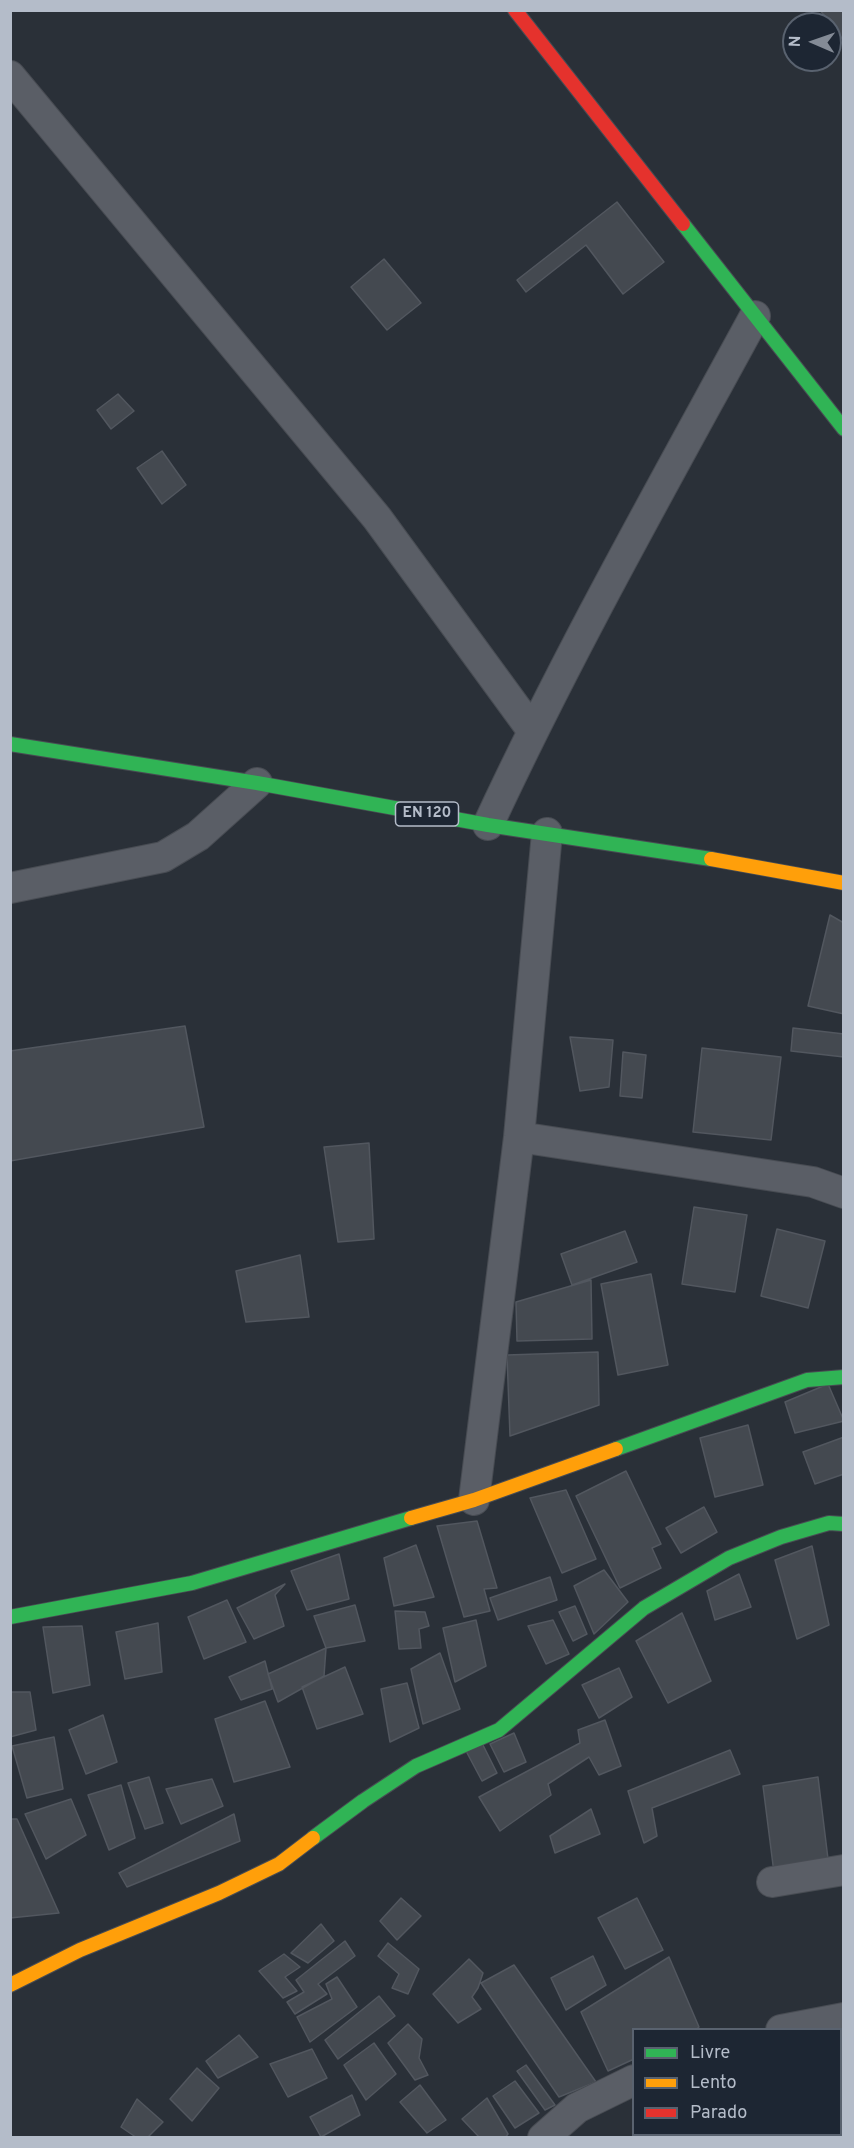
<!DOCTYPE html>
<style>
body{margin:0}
#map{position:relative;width:854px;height:2148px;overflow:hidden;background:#2a3038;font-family:Overpass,sans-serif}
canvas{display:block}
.frame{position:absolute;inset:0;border:12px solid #b4bcc9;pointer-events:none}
.legend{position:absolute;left:632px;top:2028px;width:210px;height:108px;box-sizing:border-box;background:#1d2633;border:2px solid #59626f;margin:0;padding:8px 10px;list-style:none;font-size:18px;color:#b4bcc9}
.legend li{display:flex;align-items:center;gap:12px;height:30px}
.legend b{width:30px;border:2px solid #59626f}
.north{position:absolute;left:782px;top:12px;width:60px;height:60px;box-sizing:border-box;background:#1d2633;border:2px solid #59626f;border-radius:50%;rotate:272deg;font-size:16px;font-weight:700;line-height:24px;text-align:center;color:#b4bcc9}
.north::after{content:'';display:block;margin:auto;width:21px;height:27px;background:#848b96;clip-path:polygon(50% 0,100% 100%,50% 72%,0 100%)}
</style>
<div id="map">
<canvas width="854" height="2148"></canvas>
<div class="frame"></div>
<ul class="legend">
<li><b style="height:8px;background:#30b455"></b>Livre</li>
<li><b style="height:8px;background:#ff9f0a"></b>Lento</li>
<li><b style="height:8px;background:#e5322d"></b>Parado</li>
</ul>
<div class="north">N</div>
</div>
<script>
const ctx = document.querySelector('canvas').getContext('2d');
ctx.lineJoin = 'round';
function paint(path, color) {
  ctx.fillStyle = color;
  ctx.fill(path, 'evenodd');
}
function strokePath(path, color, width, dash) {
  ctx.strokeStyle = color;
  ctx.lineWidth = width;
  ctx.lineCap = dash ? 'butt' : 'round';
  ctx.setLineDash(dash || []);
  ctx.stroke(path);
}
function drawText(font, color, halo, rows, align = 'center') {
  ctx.font = font + ' Overpass,sans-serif';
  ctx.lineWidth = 4.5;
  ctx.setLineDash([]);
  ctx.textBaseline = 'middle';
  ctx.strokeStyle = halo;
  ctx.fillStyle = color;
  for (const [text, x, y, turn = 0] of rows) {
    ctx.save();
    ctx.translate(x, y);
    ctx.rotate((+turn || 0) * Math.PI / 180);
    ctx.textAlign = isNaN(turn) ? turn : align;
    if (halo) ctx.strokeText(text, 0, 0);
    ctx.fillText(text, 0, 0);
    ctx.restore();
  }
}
const building = new Path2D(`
 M820,10H844V41Z
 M617,202L664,262L623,294L586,245L526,292L517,280Z
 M384,259L421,303L387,330L351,287Z
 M118,394L134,411L111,429L97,410Z
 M162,451L186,485L162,504L137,468Z
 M830,915L844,923V1014L808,1006Z
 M185,1026L204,1127L10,1161V1051Z
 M793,1028L844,1034V1057L791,1051Z
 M570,1037L613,1040L609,1087L580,1091Z
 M702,1048L781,1057L771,1140L693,1132Z
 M623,1052L646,1055L642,1098L620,1096Z
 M369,1143L374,1239L338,1242L324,1147Z
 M694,1207L747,1215L735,1292L682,1284Z
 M777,1229L825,1241L808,1308L761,1296Z
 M625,1231L637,1262L572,1285L561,1254Z
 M300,1255L309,1317L246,1322L236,1271Z
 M651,1274L668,1365L618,1375L601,1284Z
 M591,1280L592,1339L517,1341L516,1302Z
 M598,1352L599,1405L510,1436L507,1355Z
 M828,1384L844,1421L795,1433L785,1402Z
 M748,1425L763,1485L715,1497L700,1438Z
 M844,1437V1474L815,1484L803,1452Z
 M626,1471L661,1544L652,1548L661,1568L620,1588L576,1496Z
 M566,1490L596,1559L562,1573L530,1498Z
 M704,1507L717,1532L681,1553L666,1528Z
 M477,1521L497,1588L484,1589L490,1611L464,1617L437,1526Z
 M416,1545L434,1597L394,1606L384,1558Z
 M812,1546L829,1625L797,1639L775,1560Z
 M339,1554L349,1599L307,1610L291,1571Z
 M604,1570L628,1602L594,1634L574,1586Z
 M739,1574L751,1607L715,1620L707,1591Z
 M550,1577L557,1600L498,1620L490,1598Z
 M285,1584L275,1595L284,1626L254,1639L237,1608Z
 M227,1600L246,1642L204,1659L188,1617Z
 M355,1605L365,1641L326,1648L314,1616Z
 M575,1606L587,1634L573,1641L559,1612Z
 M395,1611L425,1612L429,1626L419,1629L421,1648L399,1649Z
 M682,1613L711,1681L668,1703L636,1641Z
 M476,1620L486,1666L455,1682L443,1628Z
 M553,1620L569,1654L546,1664L528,1626Z
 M158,1623L162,1672L125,1679L116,1632Z
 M82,1626L90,1685L53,1693L43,1627Z
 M326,1648L324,1676L278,1702L268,1674Z
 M440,1653L460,1709L423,1724L411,1669Z
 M265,1661L272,1689L241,1700L229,1677Z
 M345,1667L363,1714L317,1729L302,1687Z
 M619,1668L632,1697L599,1718L582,1685Z
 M407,1683L419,1728L390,1742L381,1689Z
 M10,1692H30L36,1730L10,1737Z
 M265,1701L290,1767L234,1782L215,1719Z
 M103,1715L117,1762L86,1774L69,1730Z
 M605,1720L621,1766L599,1775L589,1757L548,1784L551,1795L500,1831L479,1797L580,1743L578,1730Z
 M514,1733L526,1762L504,1772L490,1744Z
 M54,1737L63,1789L27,1798L12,1746Z
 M482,1743L497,1773L482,1781L466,1751Z
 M730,1750L740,1774L652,1808L657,1836L644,1843L628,1791Z
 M149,1777L163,1823L145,1829L128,1783Z
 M818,1777L829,1867L774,1873L763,1786Z
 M212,1779L223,1806L181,1824L166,1789Z
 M121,1785L135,1838L109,1850L88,1795Z
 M71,1799L86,1835L46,1859L25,1814Z
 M591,1809L600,1834L555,1853L550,1836Z
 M234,1814L240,1841L127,1887L119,1873Z
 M10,1819H17L59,1913L10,1918Z
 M401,1898L421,1916L397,1940L380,1921Z
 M637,1898L663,1950L625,1969L598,1918Z
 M321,1924L334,1941L308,1963L291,1953Z
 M345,1941L355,1956L318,1984L327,1994L295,2014L287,2002L304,1992L296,1980Z
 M388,1943L419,1969L408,1994L392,1988L399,1974L378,1956Z
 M284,1954L300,1967L285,1977L297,1991L283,1998L259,1971Z
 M593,1956L606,1985L566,2010L551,1978Z
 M669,1957L699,2027L695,2030H634V2059L608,2071L581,2012Z
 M469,1959L483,1973L478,1988L472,1997L481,2009L458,2023L433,1994Z
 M514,1965L596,2082L559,2097L481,1983Z
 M337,1977L357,2007L310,2042L297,2017L332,1999L326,1984Z
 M379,1996L395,2016L338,2059L325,2040Z
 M408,2024L422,2039L419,2058L428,2075L415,2080L388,2043Z
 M239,2035L258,2057L218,2078L206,2061Z
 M374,2043L396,2074L366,2100L344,2065Z
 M312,2049L327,2078L288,2097L270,2064Z
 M526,2065L555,2105L545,2110L517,2071Z
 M197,2068L219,2088L192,2121L170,2099Z
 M515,2081L539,2113L515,2128L493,2096Z
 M420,2085L446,2120L427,2133L400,2102Z
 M352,2095L360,2115L321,2137L310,2117Z
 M487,2098L508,2134L505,2138H480L462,2119Z
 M137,2099L163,2122L147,2138H137L121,2127Z
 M685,2134H747L748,2138H686Z`);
const street = new Path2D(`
 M10,76L377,518L532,730
 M488,825C569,651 663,485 755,316
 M10,888L163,857L198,836L257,783
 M519,1137L813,1182L844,1193
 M474,1500L519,1137L547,833
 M772,1882L844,1870
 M781,2030L844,2018
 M543,2138L577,2108L634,2080`);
const fast = new Path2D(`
 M683,224L844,429
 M10,744L257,783L488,825L711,859
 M616,1449L807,1380L844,1377
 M10,1617L192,1583L411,1518
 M313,1838L363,1801L416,1766L499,1730L644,1608L729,1558L781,1537L829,1523L844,1524`);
const slow = new Path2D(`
 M711,859L844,883
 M411,1518L474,1500L616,1449
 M10,1985L80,1950L219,1893L279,1864L313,1838`);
const jam = new Path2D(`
 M515,10L683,224`);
const shields = [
 [427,814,63]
];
const shieldNames = [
 ["EN 120",427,814]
];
paint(building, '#444950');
strokePath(building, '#52575f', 1.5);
strokePath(street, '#484c53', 32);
strokePath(fast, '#484c53', 16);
strokePath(slow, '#484c53', 16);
strokePath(jam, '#484c53', 16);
strokePath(street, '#5a5e66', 30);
strokePath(fast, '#30b455', 14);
strokePath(slow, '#ff9f0a', 14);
strokePath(jam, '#e5322d', 14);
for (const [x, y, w] of shields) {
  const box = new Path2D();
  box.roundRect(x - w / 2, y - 12, w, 24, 4.5);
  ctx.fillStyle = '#1d2633';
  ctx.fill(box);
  strokePath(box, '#b4bcc9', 1.5);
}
drawText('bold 15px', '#b4bcc9', null, shieldNames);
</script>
